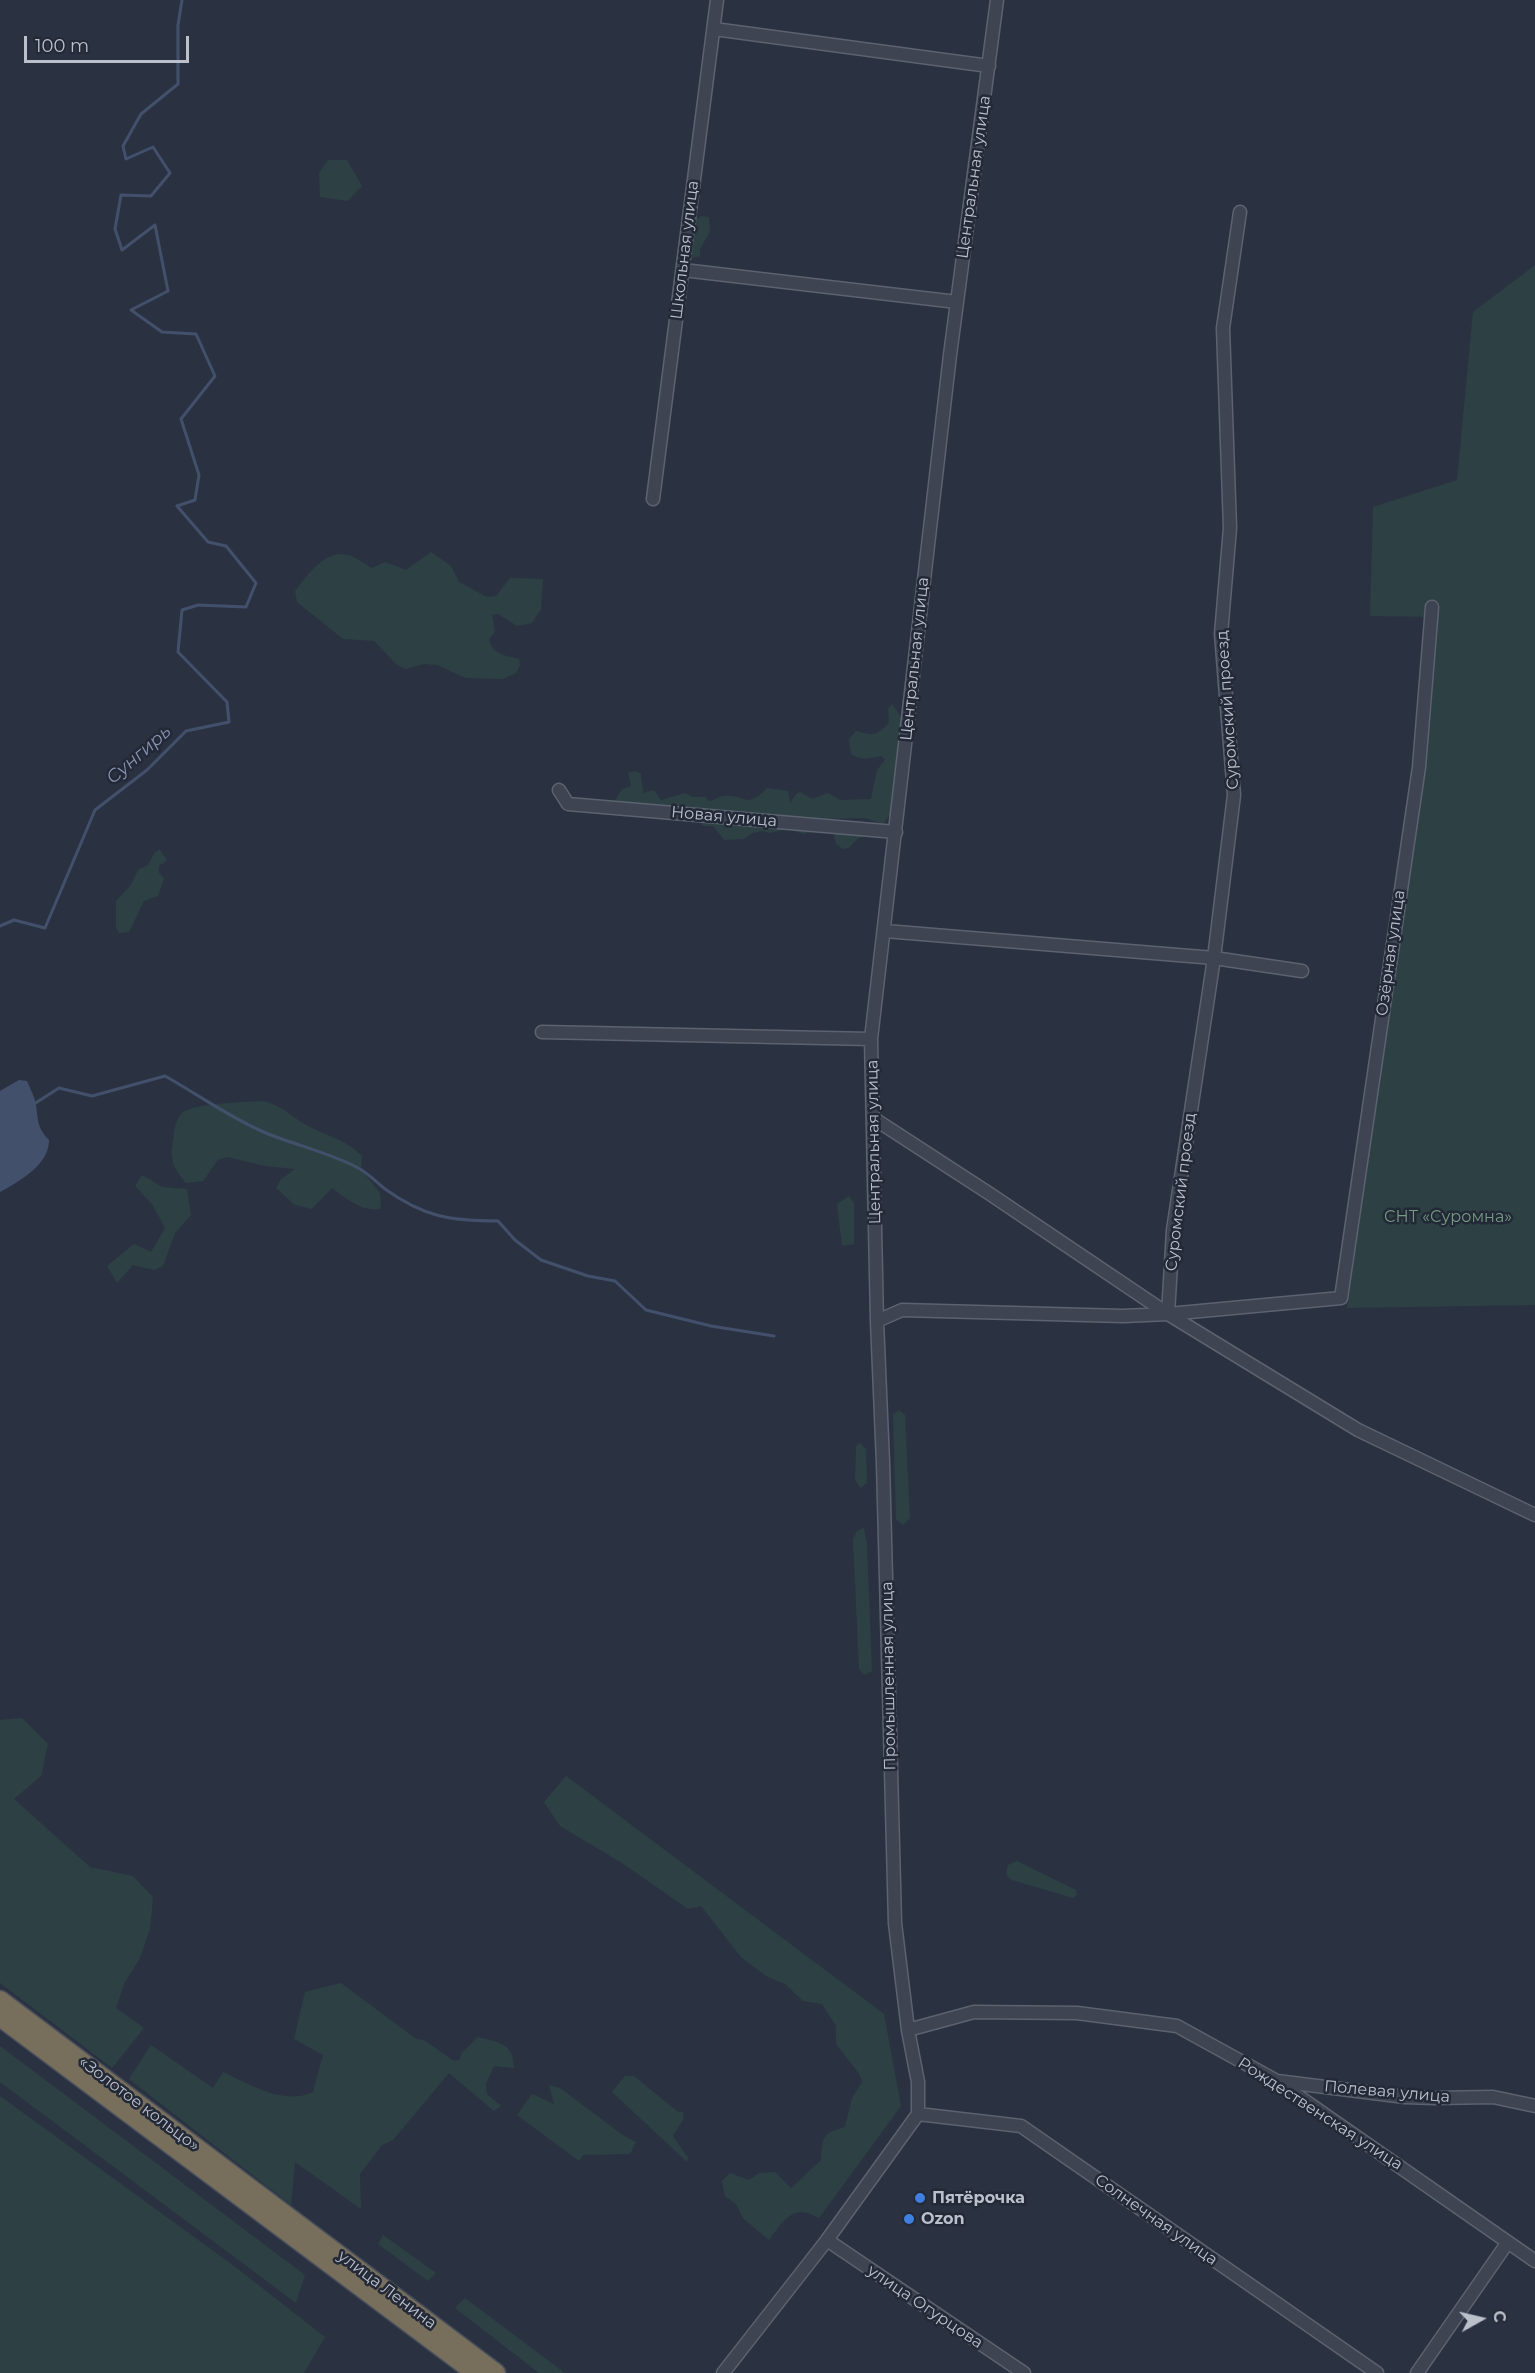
<!DOCTYPE html>
<meta charset="utf-8">
<style>
body{margin:0}
#map{position:relative;width:1535px;height:2373px;overflow:hidden;background:#2a3242;font-family:Montserrat,sans-serif}
canvas{display:block}
.north{position:absolute;left:1451px;top:2289px;width:60px;height:60px;-webkit-text-stroke:4px #232937;paint-order:stroke;rotate:82deg;font-size:16px;font-weight:700;line-height:24px;text-align:center;color:#bbc0cb}
.north::after{content:'';display:block;margin:auto;width:21px;height:27px;background:#bbc0cb;clip-path:polygon(50% 0,100% 100%,50% 72%,0 100%)}
.scale{position:absolute;left:24px;top:36px;width:165px;height:27px;box-sizing:border-box;border:3px solid #bbc0cb;border-top:0;padding-left:8px;font-size:18px;line-height:21px;white-space:nowrap;color:#bbc0cb;-webkit-text-stroke:4px #232937;paint-order:stroke}
</style>
<div id="map">
<canvas width="1535" height="2373"></canvas>
<div class="north">С</div>
<div class="scale">100 m</div>
</div>
<script>
const ctx = document.querySelector('canvas').getContext('2d');
ctx.lineJoin = 'round';
function paint(path, color) {
  ctx.fillStyle = color;
  ctx.fill(path, 'evenodd');
}
function strokePath(path, color, width, dash) {
  ctx.strokeStyle = color;
  ctx.lineWidth = width;
  ctx.lineCap = dash ? 'butt' : 'round';
  ctx.setLineDash(dash || []);
  ctx.stroke(path);
}
function drawText(font, color, halo, rows, align = 'center') {
  ctx.font = font + ' Montserrat,sans-serif';
  ctx.lineWidth = 5;
  ctx.setLineDash([]);
  ctx.textBaseline = 'middle';
  ctx.strokeStyle = halo;
  ctx.fillStyle = color;
  for (const [text, x, y, turn = 0] of rows) {
    ctx.save();
    ctx.translate(x, y);
    ctx.rotate((+turn || 0) * Math.PI / 180);
    ctx.textAlign = isNaN(turn) ? turn : align;
    if (halo) ctx.strokeText(text, 0, 0);
    ctx.fillText(text, 0, 0);
    ctx.restore();
  }
}
const green = new Path2D(`
 M328,160H347L362,186L348,201L320,197L319,173Z
 M701,216L709,217L710,232L700,249V256L693,258L689,241L690,224Z
 M1535,265V1305L1347,1308L1425,762L1438,617L1370,616L1373,507L1457,480L1473,312Z
 M431,552L451,566L459,582L487,597L496,596L510,578L543,579L541,609L532,623L517,626L498,614L492,615L495,632L489,639C493,655 504,655 519,659L520,665L516,673L503,679L466,678L437,665L424,664L406,669L397,665L374,641L343,639L297,602L295,591C309,574 325,547 351,556C358,559 365,564 372,568L385,562L406,570Z
 M892,704L901,717L893,811L883,824L865,818L821,819L644,805H613L621,790L631,786L628,773L635,771L641,774L643,793L654,790L661,800L685,793L693,797H705L709,801C714,800 719,797 723,796C745,793 746,811 767,788L788,791L790,803L796,794L800,792L812,799L828,793L840,800L871,799L877,770L885,760L881,756C870,758 861,761 851,754L849,739L856,731C874,736 876,736 889,723L888,709Z
 M700,818L870,835L858,838L849,848L843,849L836,844L834,834L817,831L803,834L789,829L769,833L762,831L753,833L744,839L724,840L713,826H703L699,821Z
 M160,850L167,860L159,866V873L164,878L158,896L144,901L129,932L119,933L116,928V901L131,885L138,870L148,865L155,852Z
 M263,1101C284,1106 291,1117 308,1126C327,1136 347,1140 362,1156L361,1169L380,1193L381,1206L379,1209C361,1212 346,1198 332,1188L312,1209L295,1205L276,1188L281,1179L295,1169L265,1166L227,1157L218,1160L203,1181L186,1183C174,1169 169,1160 173,1141C174,1133 175,1121 181,1114C190,1103 248,1102 263,1101Z
 M142,1175L162,1187L187,1189L191,1215L175,1233L163,1266L154,1270L133,1265L117,1283L107,1266L134,1244L151,1252L165,1228L152,1204L135,1186Z
 M849,1196L854,1203V1244L842,1246L837,1204Z
 M899,1410L905,1415L910,1518L903,1525L896,1519L893,1415Z
 M860,1443L866,1449L867,1483L861,1488L855,1480L856,1446Z
 M864,1528L867,1544L872,1671L864,1675L859,1669L853,1539L857,1531Z
 M22,1718L48,1744L41,1776L14,1799L90,1867L133,1876L153,1897L150,1929L140,1958L124,1984L116,2008L144,2028L112,2068L0,1983V1720Z
 M566,1776L884,2014L901,2106L819,2218C793,2203 784,2220 769,2240L743,2218L736,2204L725,2196L722,2181L730,2173L749,2180L759,2173L775,2172L791,2188L821,2160C823,2136 821,2134 845,2127L852,2098L862,2082L860,2075L836,2044V2026L822,2004L803,2001L785,1984L766,1976L741,1957L701,1906L688,1909L622,1863L560,1826L544,1802Z
 M1017,1861L1076,1890L1077,1895L1073,1898L1012,1880C1005,1876 1006,1872 1008,1865Z
 M341,1983L416,2039L424,2040L454,2061L459,2060L462,2053L478,2037C499,2043 513,2042 514,2068L494,2066L486,2084L487,2094L501,2106L494,2111L449,2073L393,2140L382,2145L360,2174L361,2209L295,2162L291,2205L129,2079L151,2045L213,2088L223,2072C249,2084 284,2106 313,2092L323,2055L294,2039L305,1992Z
 M0,2046L305,2275L296,2303L0,2082Z
 M625,2076H634L678,2112H683L684,2118L673,2136L688,2158L687,2162L612,2092Z
 M549,2085L560,2088L624,2136L636,2142L630,2154L583,2155L579,2161L517,2115L532,2094L554,2104Z
 M0,2096L234,2266L325,2337L304,2373H0Z
 M383,2235L436,2273L428,2281L378,2244Z
 M465,2298L565,2373H539L455,2308Z`);
const water = new Path2D(`
 M19,1080L27,1081C30,1088 34,1096 36,1104C38,1120 37,1128 49,1140C49,1165 20,1181 0,1192V1091Z`);
const stream = new Path2D(`
 M0,926L14,920L45,928L95,810L147,770L186,731L229,722L227,702L178,652L182,610L198,605L246,607L256,583L226,546L208,542L177,506L195,500L199,475L181,419L215,376L196,334L162,332L131,310L168,291L155,225L122,250L115,229L121,195L151,196L170,173L153,147L126,159L123,146L141,114L178,84V25L182,0
 M34,1104L59,1088L92,1096L165,1076C199,1095 230,1118 266,1133C295,1145 334,1154 360,1169C369,1174 377,1183 385,1189C424,1217 451,1221 498,1221L515,1240L541,1260L588,1276L615,1281L646,1310L711,1326L774,1336`);
const minor = new Path2D(`
 M714,29L989,66
 M683,270L957,302
 M653,499L717,0
 M559,790L568,804L896,832
 M885,931L1214,958L1302,971
 M542,1032L871,1039
 M873,1118L990,1194L1168,1314L1358,1430L1535,1515
 M1168,1314L1173,1230L1214,958L1234,795L1221,634L1230,528L1223,328L1240,212
 M877,1321L902,1310L1123,1316L1168,1314L1341,1298L1419,767L1432,607
 M908,2030L974,2012L1077,2013L1177,2026L1275,2080L1535,2261
 M1277,2081L1405,2097L1435,2098L1493,2097L1535,2106
 M918,2114L1021,2126L1377,2373
 M827,2240L1024,2373
 M723,2373L827,2240L918,2114V2082L908,2030L895,1923L883,1463L877,1321L871,1039L950,355L997,0
 M1417,2373L1508,2242`);
const highway = new Path2D(`
 M0,2000L496,2373
 M0,2017L474,2372`);
const markers = [
 [920,2198,6,"#3f7fe0"],
 [909,2219,6,"#3f7fe0"]
];
const streetNames = [
 ["Центральная улица",974,177,-82],
 ["Школьная улица",685,250,-83],
 ["Центральная улица",915,659,-84],
 ["Суромский проезд",1228,710,-94],
 ["Новая улица",724,817,5],
 ["Озёрная улица",1391,953,-82],
 ["Центральная улица",874,1142,-91],
 ["Суромский проезд",1181,1192,-83],
 ["Промышленная улица",889,1676,-91],
 ["Полевая улица",1387,2092,5],
 ["«Золотое кольцо»",139,2104,37],
 ["Рождественская улица",1320,2114,33],
 ["Солнечная улица",1156,2220,35],
 ["улица Ленина",387,2290,37],
 ["улица Огурцова",925,2307,34]
];
const parkNames = [
 ["СНТ «Суромна»",1448,1217]
];
const poiNames = [
 ["Пятёрочка",932,2198],
 ["Ozon",921,2219]
];
const waterNames = [
 ["Сунгирь",139,755,-41]
];
paint(green, '#2d4044');
paint(water, '#43506b');
strokePath(stream, '#43506b', 3);
strokePath(minor, '#5c626f', 15);
strokePath(highway, '#494f5c', 21);
strokePath(minor, '#3e4452', 12);
strokePath(highway, '#776f5c', 18);
for (const [x, y, r, color] of markers) {
  const dot = new Path2D();
  dot.arc(x, y, r, 0, 2 * Math.PI);
  ctx.fillStyle = color;
  ctx.fill(dot);
  strokePath(dot, '#232937', 2);
}
drawText('16px', '#bbc0cb', '#232937', streetNames);
drawText('16px', '#759a82', '#232937', parkNames);
drawText('bold 16px', '#bbc0cb', '#232937', poiNames, 'left');
drawText('italic 18px', '#8693b0', '#232937', waterNames);
</script>
